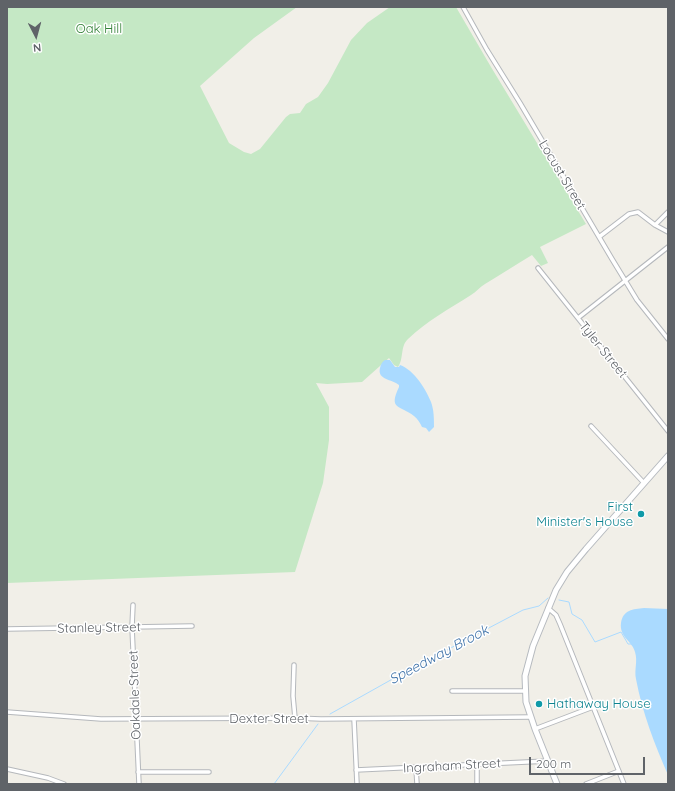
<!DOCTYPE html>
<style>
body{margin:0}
#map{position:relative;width:675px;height:791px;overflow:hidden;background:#f1efe8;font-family:Quicksand,sans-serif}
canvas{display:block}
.frame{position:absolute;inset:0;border:8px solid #5f6368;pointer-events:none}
.north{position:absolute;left:16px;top:16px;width:40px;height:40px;-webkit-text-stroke:3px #fff;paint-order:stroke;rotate:174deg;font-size:11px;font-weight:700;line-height:16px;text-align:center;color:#5f6368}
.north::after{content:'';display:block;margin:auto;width:14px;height:18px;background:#5f6368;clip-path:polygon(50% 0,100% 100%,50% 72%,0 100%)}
.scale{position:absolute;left:529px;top:757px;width:116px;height:18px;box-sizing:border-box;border:2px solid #5f6368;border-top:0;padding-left:5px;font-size:12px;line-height:14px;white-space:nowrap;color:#5f6368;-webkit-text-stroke:3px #fff;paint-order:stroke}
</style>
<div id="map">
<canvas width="675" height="791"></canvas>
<div class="frame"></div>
<div class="north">N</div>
<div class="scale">200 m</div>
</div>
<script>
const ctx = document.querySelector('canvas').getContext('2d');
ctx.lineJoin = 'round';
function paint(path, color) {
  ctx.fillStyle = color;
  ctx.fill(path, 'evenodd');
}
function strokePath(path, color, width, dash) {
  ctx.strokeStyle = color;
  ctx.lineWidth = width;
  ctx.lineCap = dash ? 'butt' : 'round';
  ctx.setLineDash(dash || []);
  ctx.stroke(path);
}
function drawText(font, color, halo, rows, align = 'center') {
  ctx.font = font + ' Quicksand,sans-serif';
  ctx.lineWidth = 3;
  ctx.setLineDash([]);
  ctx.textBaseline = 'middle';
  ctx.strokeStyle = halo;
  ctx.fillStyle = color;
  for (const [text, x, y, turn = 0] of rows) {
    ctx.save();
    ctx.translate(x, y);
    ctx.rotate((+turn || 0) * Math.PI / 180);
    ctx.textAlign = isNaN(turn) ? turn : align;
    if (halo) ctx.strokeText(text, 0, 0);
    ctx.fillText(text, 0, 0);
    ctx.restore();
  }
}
const green = new Path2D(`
 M7,7H297L254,38L200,86L229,143L244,152L251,154L260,149L286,117L290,114L300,113L306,104L318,97L328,83L351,40L367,23L390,7H456L491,67L586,224L540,247L548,263L541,266L532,255C516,265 501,274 485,284C480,287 476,292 471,295C449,309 427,321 408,339C400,346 404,359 398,367L394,365L389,358L362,382L327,384L316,383L329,407V440L323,483L295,572L7,583Z`);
const water = new Path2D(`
 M385,360H390L395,367H399L400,365C414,370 426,389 431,402C434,410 434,419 434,427L429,432L426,428L422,427C420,423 418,419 414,416C400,405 388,410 399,387V385C392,379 377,380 380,368C381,364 382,362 385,360Z
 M644,608L668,609V775C655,745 642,712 636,679C634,670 638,661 635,652C633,642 619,637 621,623C623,610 633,609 644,608Z`);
const stream = new Path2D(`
 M559,600L569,602L572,614L582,620L595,642L621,632L628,644H631
 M330,714L405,672L523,610L539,606L548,598
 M274,784L318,724`);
const minor = new Path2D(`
 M463,7L487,50L520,103L612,259L637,300L668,339
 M655,225L668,212
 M599,237L629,214L638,212L655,225L668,232
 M538,268L668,431
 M578,318L668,247
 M591,426L644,483
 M133,605L132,627L139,784
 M548,608L556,615L560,624L624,784
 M7,629L192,626
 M294,665L293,696L295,718
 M452,691H525
 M7,712L101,719L295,718L321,719L531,717
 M354,719L357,784
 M535,729L593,707
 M477,766V784
 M416,768L417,784
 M7,769L48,778L64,784
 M356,770L548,761
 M138,772H209
 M586,784L619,771`);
const secondary = new Path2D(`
 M557,784L535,729L526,702L525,676L533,646L556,590L567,572L586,549L668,456`);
const markers = [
 [641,514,4,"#0f9aa8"],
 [539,704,4,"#0f9aa8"]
];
const parkNames = [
 ["Oak Hill",99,29]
];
const streetNames = [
 ["Locust Street",562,175,59],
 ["Tyler Street",603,350,51],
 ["Stanley Street",99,628,-1],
 ["Oakdale Street",135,695,-92],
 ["Dexter Street",269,719],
 ["Ingraham Street",452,766,-3]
];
const cultureNames = [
 ["First",633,507],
 ["Minister's House",633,522],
 ["Hathaway House",547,704,"left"]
];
const waterNames = [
 ["Speedway Brook",439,655,-28]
];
paint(green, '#c5e8c5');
paint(water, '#aadaff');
strokePath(stream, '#aadaff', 1);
strokePath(minor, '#b5b8bc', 5.5);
strokePath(secondary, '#b6babf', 7);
strokePath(minor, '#fff', 3.5);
strokePath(secondary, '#fff', 5);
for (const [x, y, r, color] of markers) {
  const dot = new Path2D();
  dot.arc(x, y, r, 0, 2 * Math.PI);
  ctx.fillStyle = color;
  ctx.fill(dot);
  strokePath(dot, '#fff', 1.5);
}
drawText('13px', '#348238', '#fff', parkNames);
drawText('13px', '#5f6368', '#fff', streetNames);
drawText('13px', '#0d838f', '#fff', cultureNames, 'right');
drawText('italic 14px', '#4174aa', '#fff', waterNames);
</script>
